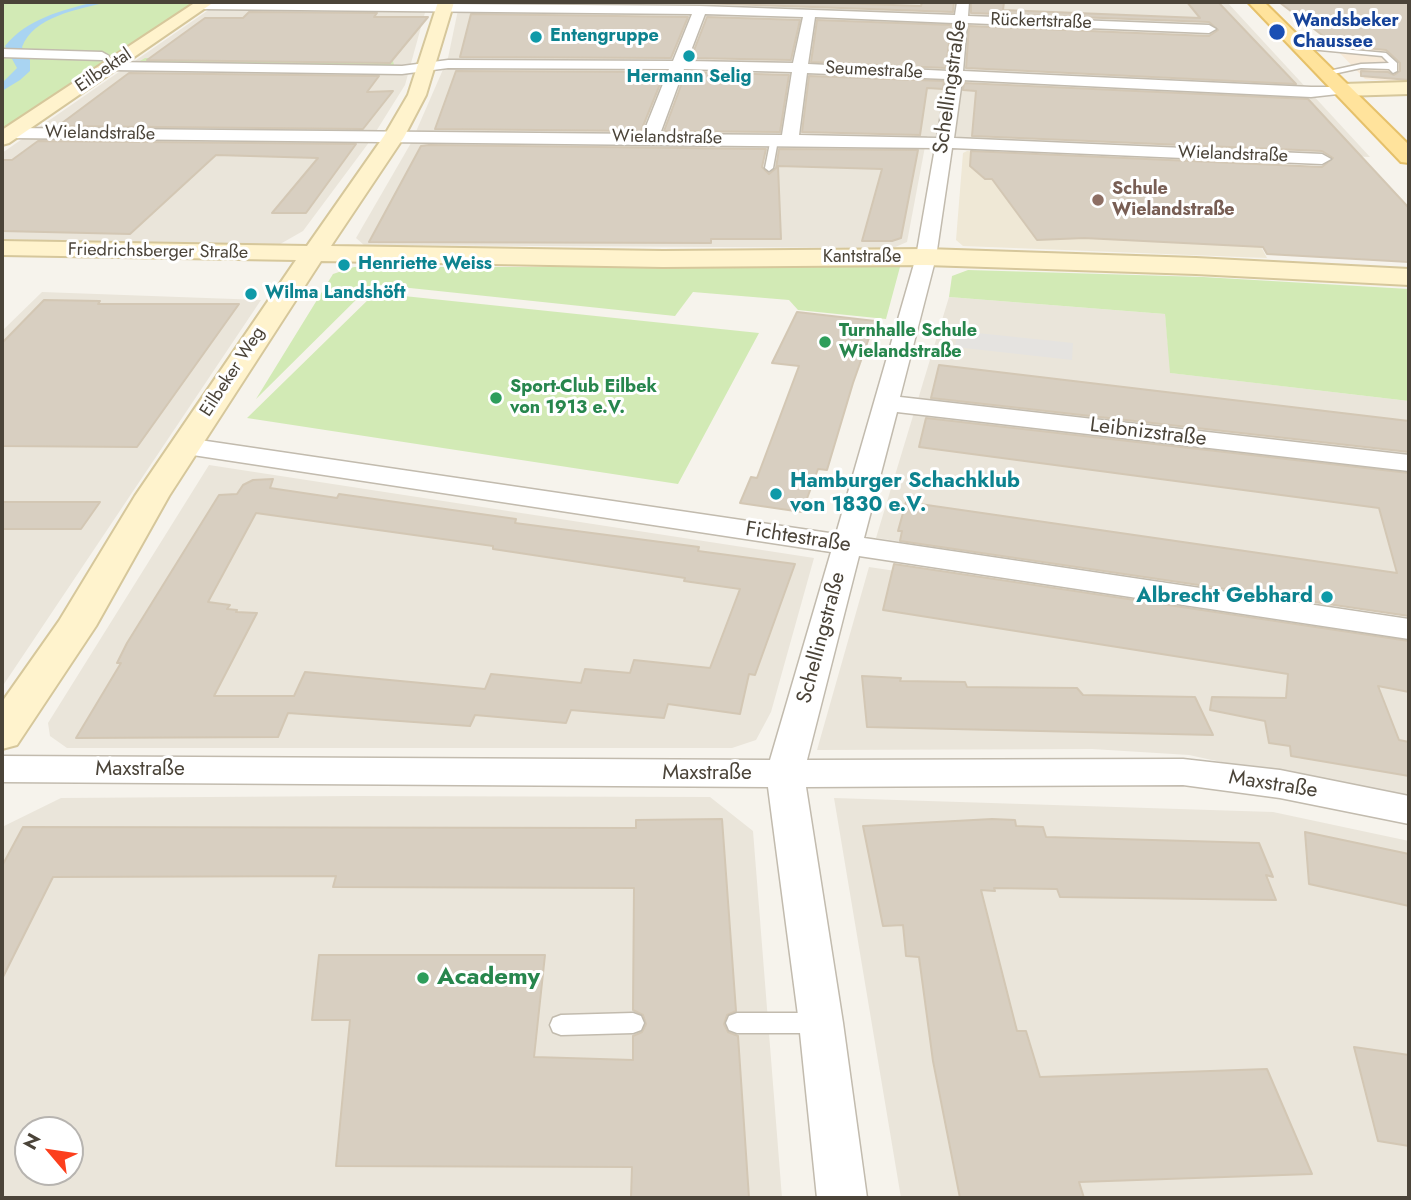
<!DOCTYPE html>
<meta charset="utf-8">
<style>
body{margin:0}
#map{position:relative;width:1411px;height:1200px;overflow:hidden;background:#f6f3ec;font-family:Jost,sans-serif}
canvas{display:block}
.frame{position:absolute;inset:0;border:4px solid #4b4439;pointer-events:none}
.north{position:absolute;left:14px;top:1116px;width:70px;height:70px;box-sizing:border-box;background:#fff;border:2px solid #b7b4b0;border-radius:50%;rotate:299deg;font-size:19px;font-weight:700;line-height:28px;text-align:center;color:#4b4439}
.north::after{content:'';display:block;margin:auto;width:24px;height:32px;background:#fc3f1d;clip-path:polygon(50% 0,100% 100%,50% 72%,0 100%)}
</style>
<div id="map">
<canvas width="1411" height="1200"></canvas>
<div class="frame"></div>
<div class="north">N</div>
</div>
<script>
const ctx = document.querySelector('canvas').getContext('2d');
ctx.lineJoin = 'round';
function paint(path, color) {
  ctx.fillStyle = color;
  ctx.fill(path, 'evenodd');
}
function strokePath(path, color, width, dash) {
  ctx.strokeStyle = color;
  ctx.lineWidth = width;
  ctx.lineCap = dash ? 'butt' : 'round';
  ctx.setLineDash(dash || []);
  ctx.stroke(path);
}
function drawText(font, color, halo, rows, align = 'center') {
  ctx.font = font + ' Jost,sans-serif';
  ctx.lineWidth = 6;
  ctx.setLineDash([]);
  ctx.textBaseline = 'middle';
  ctx.strokeStyle = halo;
  ctx.fillStyle = color;
  for (const [text, x, y, turn = 0] of rows) {
    ctx.save();
    ctx.translate(x, y);
    ctx.rotate((+turn || 0) * Math.PI / 180);
    ctx.textAlign = isNaN(turn) ? turn : align;
    if (halo) ctx.strokeText(text, 0, 0);
    ctx.fillText(text, 0, 0);
    ctx.restore();
  }
}
const residential = new Path2D(`
 M220,2H431L426,9L405,85L370,141L303,231L275,247L2,239V153Z
 M463,2H1227L1370,157L927,136L907,242L893,248L364,245L356,238L411,143L448,58L458,10Z
 M42,292L261,300L2,687V331Z
 M949,297L1165,314L1171,373L1409,401V617L876,538Z
 M209,465L814,558L771,712L756,740L732,748H67L50,736L48,723Z
 M869,567L1409,648V803L1189,755L1092,749L817,750Z
 M356,796L710,797L753,831L782,1198H2V827L61,798ZM28,1130H70V1172H28Z
 M834,798L1273,812L1409,841V1198H901Z`);
const commercial = new Path2D(`
 M1287,2H1409V83L1365,79L1329,42L1366,45L1302,15Z`);
const education = new Path2D(`
 M967,151L1216,160L1267,258L963,246L956,240L963,153Z`);
const green = new Path2D(`
 M2,2H197L2,129Z
 M145,58L393,61L394,65L135,64Z
 M354,267H900L886,319L798,310L789,300L693,292L675,316L372,284L256,399L333,274Z
 M968,270L1203,277L1409,289V401L1170,373L1165,314L949,297L952,276Z
 M375,293L759,333L678,484L247,418Z`);
const parking = new Path2D(`
 M958,331L1073,343L1072,360L955,347Z`);
const water = new Path2D(`
 M94,2H107C77,10 34,16 22,47L30,60V71L20,80L2,91V83L17,68L5,46C28,18 61,11 94,2Z`);
const building = new Path2D(`
 M497,2H808L921,6L922,2H954L953,12L700,3Z
 M971,2H1004L1003,10L1200,18L1187,2H1218L1296,84L966,68L969,26L1209,36L1218,30L1209,22L971,13Z
 M1279,2H1409V80L1361,76V71L1388,72L1394,75L1400,71V63L1386,50L1335,45Z
 M249,12L377,13L374,17H428L390,63L147,60L205,18H243Z
 M471,14L688,17L671,58L460,57Z
 M707,17L800,20L791,60L691,58Z
 M817,20L951,25L946,68L811,62Z
 M456,71L665,72L641,131L435,129Z
 M686,72L789,75L780,132L664,131Z
 M129,73L379,76L367,92L393,91L363,129L58,126Z
 M809,76L944,81L943,89L927,88L920,135L802,132Z
 M964,83L1308,99L1409,208V262L1267,254L1263,247L1084,238L1037,240L992,179H985L970,166L971,151L1322,167L1333,158L1322,151L972,136L976,91L963,90Z
 M38,141L356,144L306,213H272L318,158L216,155L130,234L2,231V160H12Z
 M429,145L766,149L762,167L769,174L776,168L779,149L918,150L901,238L892,241H862L882,169L778,166L781,239H711V243L369,242L421,146Z
 M44,300L100,301L98,304H239L137,447L2,446V343Z
 M797,312L875,321L853,383L827,470L818,469L802,512L740,503L751,477L757,478L799,366L772,363Z
 M939,365L1409,421V452L931,398Z
 M926,418L1409,473V616L900,541L902,531H898L906,502L1397,573L1379,508L919,447Z
 M273,479L270,488L337,498L339,494L516,519L515,523L699,547L698,551L795,564L755,675L749,674L740,714L668,704L664,718L571,710L566,723L475,715L470,726L288,713L278,737L76,738L121,663H117L127,643L219,495L237,494L243,485L253,480ZM256,513L493,546V549L685,578L684,581L740,589L710,668L634,660L630,673L585,669L581,683L491,674L485,689L305,672L294,696H214L257,613L236,612L237,610L227,609L230,605L208,602Z
 M2,502H100L81,529H2Z
 M894,564L1409,641V692L1378,686L1399,740L1409,742V776L1291,756L1290,746L1269,743L1265,721L1210,710L1212,697L1286,698L1288,674L883,610Z
 M862,676L901,678L900,681L965,682L967,687L1077,688L1083,695L1195,697L1213,735L867,727Z
 M722,819L736,1011L727,1015L724,1024L728,1032L738,1036L749,1198H631L632,1167L336,1166L350,1020H312L319,955H545L534,1057L633,1060V1036L642,1032L646,1024L643,1015L633,1010L634,888L333,887L336,876L53,877L2,979V866L23,827L636,828V820Z
 M992,819L1015,820L1016,826L1043,827L1046,837L1259,843L1273,877L1266,875L1276,900L1060,897L1057,889L994,888L995,891L981,890L1017,1031H1026L1040,1077L1267,1069L1312,1174L1079,1182L1084,1198H960L933,1061L919,957L906,956L903,925L883,926L863,826Z
 M1305,832L1409,854V906L1309,884Z
 M1354,1047L1409,1055V1146L1378,1141Z`);
const lane = new Path2D(`
 M1297,45L1386,53L1397,63V71L1393,73L1389,69L1361,68L1324,76V72L1361,64L1389,63L1382,56L1299,48Z
 M771,138L778,140L773,168L769,171L765,168Z
 M633,1013L641,1016L644,1023L641,1030L633,1033L561,1035L553,1032L550,1025L553,1018L561,1015Z
 M737,1013H818L826,1016L829,1023L826,1030L818,1033H737L729,1030L726,1023L729,1016Z`);
const street = new Path2D(`
 M200,2L700,6L955,15L957,2H969L968,16L1209,25L1216,29L1209,33L967,23L963,71L1311,87H1347L1350,90L1347,93L1311,97L962,80L954,138L1322,154L1331,159L1322,164L952,148L936,257L900,397L1409,455V471L897,412L864,538L1409,619V639L859,556L807,760L1183,759L1280,770L1409,796V824L1280,798L1183,785L806,787L843,1023L867,1198H817L799,1023L768,787L2,782V756L770,760L831,552L186,454L177,452L173,446L177,440L186,438L836,534L916,257L935,148L11,138L3,133L11,128L643,134L669,69L448,68L402,74L111,70L104,66L111,62L402,66L448,60L673,61L692,14L202,9L196,5ZM705,14L803,17L793,63L687,61ZM815,17L954,23L948,71L808,64ZM684,69L792,72L782,135L660,134ZM807,73L947,79L937,138L799,135Z
 M2,49L102,52L109,56L102,60L2,57Z`);
const secondary = new Path2D(`
 M196,2H214L9,143L2,145V130Z
 M438,2H454L426,95L404,137L331,246L663,251L926,249L1196,258L1409,269V285L1196,274L926,265L663,267L321,261L169,496L96,626L17,745L2,749V702L59,621L135,496L296,260L2,255V241L307,246L384,136L408,95Z
 M1409,82V94L1342,96L1333,90L1342,84Z`);
const primary = new Path2D(`
 M1248,2H1264L1409,145V163L1401,162Z`);
const markers = [
 [1277,32,9,"#1a4fb4"],
 [536,37,7,"#0f9aa8"],
 [689,56,7,"#0f9aa8"],
 [1098,200,7,"#8d6e63"],
 [344,265,7,"#0f9aa8"],
 [251,294,7,"#0f9aa8"],
 [825,342,7,"#2e9e5b"],
 [496,398,7,"#2e9e5b"],
 [776,494,7,"#0f9aa8"],
 [1327,597,7,"#0f9aa8"],
 [423,978,7,"#2e9e5b"]
];
const farStreetnames = [
 ["Rückertstraße",1041,22,2],
 ["Eilbektal",104,71,-34],
 ["Seumestraße",874,71,3],
 ["Wielandstraße",100,134,1],
 ["Wielandstraße",667,138,1],
 ["Wielandstraße",1233,155,2],
 ["Friedrichsberger Straße",158,252,1],
 ["Kantstraße",862,258],
 ["Eilbeker Weg",233,372,-57]
];
const farTransitnames = [
 ["Wandsbeker",1293,22],
 ["Chaussee",1293,43]
];
const farCulturenames = [
 ["Entengruppe",550,37],
 ["Hermann Selig",689,78,"center"],
 ["Henriette Weiss",358,265],
 ["Wilma Landshöft",265,294]
];
const farEducationnames = [
 ["Schule",1112,190],
 ["Wielandstraße",1112,211]
];
const farLeisurenames = [
 ["Turnhalle Schule",839,332],
 ["Wielandstraße",839,353],
 ["Sport-Club Eilbek",510,388],
 ["von 1913 e.V.",510,409]
];
const streetNames = [
 ["Schellingstraße",951,87,-82],
 ["Leibnizstraße",1148,433,7],
 ["Fichtestraße",798,538,9],
 ["Schellingstraße",822,638,-75],
 ["Maxstraße",140,770],
 ["Maxstraße",707,774],
 ["Maxstraße",1273,785,9]
];
const cultureNames = [
 ["Hamburger Schachklub",790,482],
 ["von 1830 e.V.",790,506],
 ["Albrecht Gebhard",1313,597,"right"]
];
const nearLeisurenames = [
 ["Academy",437,978]
];
paint(residential, '#eae5da');
paint(commercial, '#f7ead8');
paint(education, '#efe8d6');
paint(green, '#d2eab5');
paint(parking, '#e5e3e0');
paint(water, '#a9d4f2');
paint(building, '#d8cfc1');
strokePath(building, '#d3c7b4', 2);
strokePath(lane, '#c2bbae', 3);
strokePath(street, '#c2bbae', 3);
strokePath(secondary, '#d6c79b', 4);
strokePath(primary, '#e6c16a', 4);
paint(lane, '#fff');
paint(street, '#fff');
paint(secondary, '#fff3cd');
paint(primary, '#ffe39c');
for (const [x, y, r, color] of markers) {
  const dot = new Path2D();
  dot.arc(x, y, r, 0, 2 * Math.PI);
  ctx.fillStyle = color;
  ctx.fill(dot);
  strokePath(dot, '#fff', 2.5);
}
drawText('18px', '#4b4439', '#fff', farStreetnames);
drawText('bold 18px', '#164399', '#fff', farTransitnames, 'left');
drawText('bold 18px', '#0d838f', '#fff', farCulturenames, 'left');
drawText('bold 18px', '#785e54', '#fff', farEducationnames, 'left');
drawText('bold 18px', '#27864d', '#fff', farLeisurenames, 'left');
drawText('21px', '#4b4439', '#fff', streetNames);
drawText('bold 21px', '#0d838f', '#fff', cultureNames, 'left');
drawText('bold 24px', '#27864d', '#fff', nearLeisurenames, 'left');
</script>
